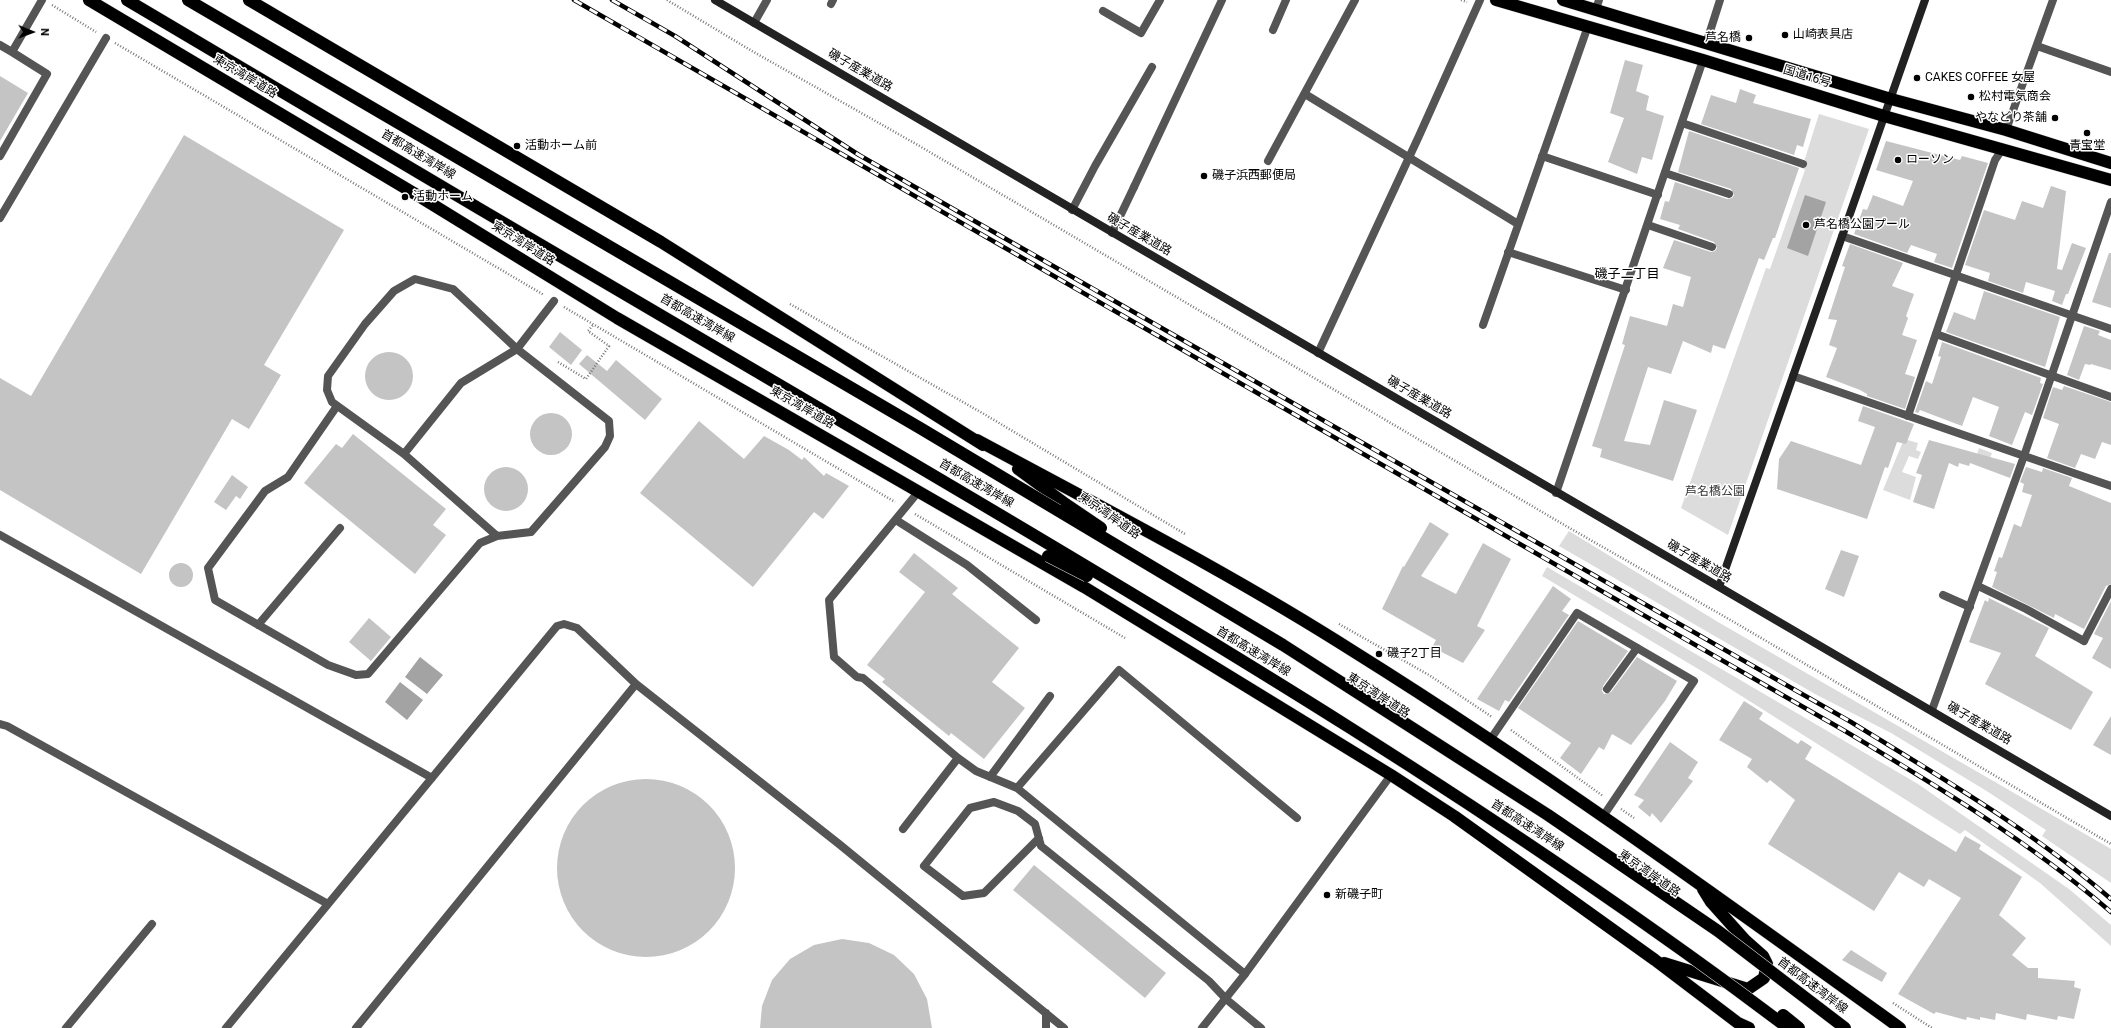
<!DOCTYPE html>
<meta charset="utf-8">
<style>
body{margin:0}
#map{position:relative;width:2111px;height:1028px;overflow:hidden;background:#fff;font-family:Roboto,sans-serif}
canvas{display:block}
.north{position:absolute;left:12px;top:12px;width:40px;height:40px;-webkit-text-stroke:3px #fff;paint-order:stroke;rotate:91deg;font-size:11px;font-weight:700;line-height:16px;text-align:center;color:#000}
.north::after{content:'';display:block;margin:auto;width:14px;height:18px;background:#000;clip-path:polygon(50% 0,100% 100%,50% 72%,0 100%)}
</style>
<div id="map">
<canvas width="2111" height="1028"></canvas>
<div class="north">N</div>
</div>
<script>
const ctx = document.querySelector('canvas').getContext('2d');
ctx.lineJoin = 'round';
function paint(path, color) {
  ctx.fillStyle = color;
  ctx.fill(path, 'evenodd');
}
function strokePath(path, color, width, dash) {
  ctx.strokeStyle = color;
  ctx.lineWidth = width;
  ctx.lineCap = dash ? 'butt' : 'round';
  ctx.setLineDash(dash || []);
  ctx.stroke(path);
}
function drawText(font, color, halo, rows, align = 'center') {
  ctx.font = font + ' Roboto,"Noto Sans JP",sans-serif';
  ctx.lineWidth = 3;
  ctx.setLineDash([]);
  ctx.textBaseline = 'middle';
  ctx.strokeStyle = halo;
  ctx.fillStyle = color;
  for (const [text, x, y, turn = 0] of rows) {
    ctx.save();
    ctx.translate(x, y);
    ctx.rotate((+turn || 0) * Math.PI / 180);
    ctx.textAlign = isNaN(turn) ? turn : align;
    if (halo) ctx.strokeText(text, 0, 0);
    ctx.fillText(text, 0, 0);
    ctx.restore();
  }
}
const green = new Path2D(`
 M1819,114L1869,129L1728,535L1681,508L1766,268L1770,269L1805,170L1802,168Z
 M1904,439L1918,443L1916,450L1921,452L1918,459L1909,456L1902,472L1916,477L1910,500L1883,490Z
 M1979,448L1992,453L1986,468L1974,464Z
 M1569,531L1718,622L2111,849V883L2042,836L2046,830L1985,790L1891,733L1815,694L1559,546Z
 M1547,567L1918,784L2069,889L2111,925V946L2040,883L1965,830L1960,834L1705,673L1542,576Z`);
const water = new Path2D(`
 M1805,195L1826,202L1808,256L1787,248Z
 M420,657L443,675L427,694L405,677Z
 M400,682L423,700L407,720L385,702Z`);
const building = new Path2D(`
 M1625,60L1643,65L1636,91L1649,96L1646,110L1664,116L1652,160L1642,157L1637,174L1608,162L1624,118L1610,113Z
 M0,76L28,93L0,141Z
 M1740,89L1756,95L1753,103L1811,119L1803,147L1797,145L1794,155L1701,124L1711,95L1736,103Z
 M1689,131L1799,168L1775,238H1773L1764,260L1759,258L1725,349L1713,345L1711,353L1683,341L1671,374L1648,367L1624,441L1650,445L1664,400L1697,410L1673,481L1600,457L1602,449L1592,446L1625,345L1622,344L1630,316L1667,326L1673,304L1683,307L1691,277L1663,268L1674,240L1711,252L1715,251L1717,248L1714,242L1678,229L1680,225L1660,219L1665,201L1669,202L1675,182L1727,199L1732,198L1734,195L1731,189L1678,172Z
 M184,135L344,230L264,365L281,375L249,429L232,419L141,574L0,490V378L31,396Z
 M1886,141L1940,155L1960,160L1962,156L1988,163L1952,268L1934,262L1937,254L1911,245L1907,253L1854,234L1863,209L1867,210L1873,195L1903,206L1913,181L1876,170Z
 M2051,186L2066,191L2057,269L2062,270L2072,243L2086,248L2068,294H2066L2062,305L2052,301L2055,291L2026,282L2023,293L1988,281L1990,273L1965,265L1984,210L2015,220L2022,201L2043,208Z
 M1850,244L1903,263L1892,286L1914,294L1906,316L1908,318L1902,335L1917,340L1905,374L1915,377L1905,409L1867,396V394L1860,390L1826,377L1837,348L1829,345L1837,320L1828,319L1845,267L1842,266Z
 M2109,253H2111V308L2092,302Z
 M1984,291L2060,317L2045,367L1946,332L1954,312L1975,320Z
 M2084,326L2100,331L2098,335L2111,340V370L2091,364L2090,365L2085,364L2079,380L2067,375Z
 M560,332L582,350L571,365L549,347Z
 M1942,342L2041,378L2040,383L2043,384L2032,415L2025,412L2012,445L1989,436L1999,407L1973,397L1962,426L1920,410L1918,413L1915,412L1926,381L1932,384L1941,357L1938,356Z
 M365 376a24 24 0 1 1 48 0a24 24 0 1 1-48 0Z
 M587,355L607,371L616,360L662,399L645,420L579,364Z
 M2064,386L2111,402V445L2102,442L2095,459L2081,454L2075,468L2047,458L2059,424L2043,418L2053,387L2062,390Z
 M1863,406L1914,424L1906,444L1897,442L1888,468L1885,467L1867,519L1777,489L1779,459L1791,441L1861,465L1875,427L1858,421Z
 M530 434a21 21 0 1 1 42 0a21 21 0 1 1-42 0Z
 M699,421L744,459L764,436L789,450L802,460L804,457L824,476L826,473L849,486L823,519L814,512L753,587L640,493Z
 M353,434L446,509L433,525L446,535L415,574L304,483L336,444L342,448Z
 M1929,440L2015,464L2010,478L1970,463L1969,466L1959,463L1958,467L1949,463L1934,509L1913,502L1922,475L1916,473Z
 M2026,467L2042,472L2043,468L2072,478L2069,486L2111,503V584L2106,586L2084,629L2055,614L2054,618L1992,587L1997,572L1994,571L1999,557L2002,558L2014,524L2021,527L2032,495L2022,492L2024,484L2020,482Z
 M484 489a22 22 0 1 1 44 0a22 22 0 1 1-44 0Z
 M232,475L248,487L240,499L236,496L226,510L214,502Z
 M1430,522L1449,534L1421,576L1456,594L1483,543L1511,559L1477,626L1485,630L1463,663L1432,647L1436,640L1382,609L1403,566L1404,567Z
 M1841,550L1859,556L1844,597L1825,589Z
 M914,553L958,588L952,594L1019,648L992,682L1025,708L984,759L951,733L949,736L882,682L885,679L867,665L925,592L899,572Z
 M169 575a12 12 0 1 1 24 0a12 12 0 1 1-24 0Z
 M1553,586L1571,599L1562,611L1569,615L1509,702L1505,700L1499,711L1477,699Z
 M1989,598L2049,628L2035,656L2093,692L2071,730L1985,684L2001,653L1969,642L1985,600L1988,602Z
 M2111,601V669L2092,658L2103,638L2094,634Z
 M369,618L391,637L371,661L349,642Z
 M1578,621L1628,651L1603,686L1602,691L1604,694L1611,692L1637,657L1677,681L1665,701L1631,745L1612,734L1604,750L1599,747L1581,774L1560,758L1571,743L1518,708Z
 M1744,701L1763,713L1759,719L1798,744L1801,740L1812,747L1805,759L1956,852L1965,836L1981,845L1979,849L2022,877L1999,915L2026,938L2012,955L2028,968H2038V978L2075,981L2074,987L2081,989L2074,1019L2058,1016L2057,1020L2027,1014L2026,1020L1996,1013L1995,1020L1980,1017V1020L1967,1017L1966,1020L1936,1012L1934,1014L1898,994L1961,898L1929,879L1924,887L1899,872L1874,911L1768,844L1795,800L1770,780L1767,783L1747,767L1752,759L1719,740Z
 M2111,716V755L2093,745Z
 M1670,742L1698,762L1688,778L1693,781L1661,823L1652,813L1650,817L1638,807L1644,800L1634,795Z
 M557 868a89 89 0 1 1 178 0a89 89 0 1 1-178 0Z
 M1034,865L1166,973L1145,998L1013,890Z
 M842,939L869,943L894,955L914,974L927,999L932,1028H760L762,1006L772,980L790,959L814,945Z
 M1851,950L1887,973L1882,982L1842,960Z`);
const path = new Path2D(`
 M667,0L752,51L916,144L1566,526L1734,622L2111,844
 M1461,0L1467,2
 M52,5L96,32
 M115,43L544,295
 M790,304L984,414L1185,534
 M564,307L895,502
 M558,362L586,379L609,346L588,331L594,324
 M915,514L1125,638
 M1339,624L1429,675L1492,717
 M1511,730L1603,796
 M1621,809L1634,818
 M1893,1003L1932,1028`);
const lane = new Path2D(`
 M831,4L833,0
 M1596,9L1599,0
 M1103,11L1141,33L1160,0
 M1273,30L1286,0
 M0,45L12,52L42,0
 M2037,46L2111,72
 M1305,94L1518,224
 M1682,123L1803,164
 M0,156L47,74L12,52
 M1542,156L1658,195
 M1665,173L1729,194
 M1072,210L1095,166L1152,67
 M0,218L106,38
 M1648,225L1712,247
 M1112,233L1134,187
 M1842,236L2111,329
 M1508,252L1626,290
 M415,279L453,289L517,349L461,383L404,454L332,402L327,390L328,376L365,324L394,291Z
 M1483,325L1588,26
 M1936,334L2111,397
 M1793,376L2111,486
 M337,406L288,477L265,491L208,568L215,600L328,665L356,675L368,674L480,543L497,536L531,532L605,447L610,436L609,421L517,349L554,301
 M404,454L497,536
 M919,491L829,600L834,657L857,677L863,678L958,758L976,771L1017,788
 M896,520L967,565L1036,620
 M0,535L432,778
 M1978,586L2026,609L2084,641
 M1943,595L1970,607
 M258,625L340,528
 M1607,689L1637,648
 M0,724L7,726L328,904
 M990,777L1050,696
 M903,829L958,758
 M1039,838L984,893L963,896L924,866L970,808L994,802L1018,811L1035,824L1041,846L1209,981L1226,999
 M1245,974L1017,788L1119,670L1297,818
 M66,1028L152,924
 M226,1028L557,626L564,624L577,628L636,684L839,844L1064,1028
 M356,1028L636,684
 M1046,1028V1013`);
const street = new Path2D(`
 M754,23L767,0
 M1706,44L1720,0
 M2006,130L2053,0
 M1268,161L1355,0
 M1134,187L1222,0
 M1318,353L1419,136L1480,0
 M1908,416L1995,160L2003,148
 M1556,493L1703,60
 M2084,641L2111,589
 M1932,710L2024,456L2111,202
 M1490,740L1577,613L1694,681L1604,815
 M1226,999L1261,1028
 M1202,1028L1245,974L1391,775`);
const secondary = new Path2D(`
 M715,0L2111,816
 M1719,587L1925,0`);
const highway = new Path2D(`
 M89,0L417,195L617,318L1084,587L1391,775L1454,816L1655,960L1738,1023L1749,1028
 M249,0L661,242L983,445
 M1496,0L1703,60L1884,116L2111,180
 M1563,0L1891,99L2006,130L2111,163
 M977,440C1105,509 1234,575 1356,653C1543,770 1721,899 1900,1028
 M1018,469L1067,505
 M1664,963L1748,989L1764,978L1767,964L1763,956L1745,940L1711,902L1703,889`);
const rail = new Path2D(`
 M574,0L1845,731C1937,786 2030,842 2111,912
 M612,0L675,36L859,155L1851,722C1940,777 2032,830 2111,899`);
const highwayBridge = new Path2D(`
 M127,0C383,152 640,304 897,454C1201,633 1506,815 1788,1028
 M188,0L920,428L1283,645L1548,815L1718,931L1845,1028
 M1067,505L1101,528
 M1048,556L1087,576
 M1783,1015L1799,1028`);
const markers = [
 [1785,35,4,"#000"],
 [1749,38,4,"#000"],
 [1917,78,4,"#000"],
 [1971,97,4,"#000"],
 [2055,118,4,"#000"],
 [2087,133,4,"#000"],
 [517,146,4,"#000"],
 [1898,160,4,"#000"],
 [1204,176,4,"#000"],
 [405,197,4,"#000"],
 [1806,225,4,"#000"],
 [1379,654,4,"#000"],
 [1327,895,4,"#000"]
];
const poiNames = [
 ["山崎表具店",1793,35],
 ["芦名橋",1741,38,"right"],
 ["CAKES COFFEE 女屋",1925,78],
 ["松村電気商会",1979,97],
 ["やなどり茶舗",2047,118,"right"],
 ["活動ホーム前",525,146],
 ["青宝堂",2087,146,"center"],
 ["ローソン",1906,160],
 ["磯子浜西郵便局",1212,176],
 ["活動ホーム",413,197],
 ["芦名橋公園プール",1814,225],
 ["磯子2丁目",1387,654],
 ["新磯子町",1335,895]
];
const streetNames = [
 ["磯子産業道路",860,71,30],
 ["東京湾岸道路",245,77,31],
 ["国道16号",1807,77,17],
 ["首都高速湾岸線",418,155,31],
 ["磯子産業道路",1139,235,30],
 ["東京湾岸道路",523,244,32],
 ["首都高速湾岸線",697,319,30],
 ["磯子産業道路",1419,398,30],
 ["東京湾岸道路",802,408,30],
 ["首都高速湾岸線",976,484,30],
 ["東京湾岸道路",1109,516,35],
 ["磯子産業道路",1699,562,30],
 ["首都高速湾岸線",1253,652,31],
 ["東京湾岸道路",1378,696,33],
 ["磯子産業道路",1979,724,30],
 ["首都高速湾岸線",1527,826,33],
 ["東京湾岸道路",1649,874,35],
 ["首都高速湾岸線",1812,986,37]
];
const parkNames = [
 ["芦名橋公園",1715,492]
];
const neighbourhoodNames = [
 ["磯子二丁目",1627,275]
];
paint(green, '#dcdcdc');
paint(water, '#a3a3a3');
paint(building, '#c4c4c4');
strokePath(highway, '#dbdbdb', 13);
strokePath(path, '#777', 2.5, [1, 2]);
strokePath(lane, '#555', 8);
strokePath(street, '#555', 8);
strokePath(secondary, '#222', 8);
strokePath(highway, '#000', 12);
strokePath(rail, '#000', 4.5);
strokePath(rail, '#fff', 3, [9]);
strokePath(highwayBridge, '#dbdbdb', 13, []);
strokePath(highwayBridge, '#000', 12);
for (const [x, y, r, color] of markers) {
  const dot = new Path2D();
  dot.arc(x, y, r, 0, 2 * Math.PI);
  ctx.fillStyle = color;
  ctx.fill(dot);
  strokePath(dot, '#fff', 1.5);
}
drawText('12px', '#000', '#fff', poiNames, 'left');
drawText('12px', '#000', '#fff', streetNames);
drawText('12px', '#333', '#fff', parkNames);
drawText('13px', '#000', '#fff', neighbourhoodNames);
</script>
